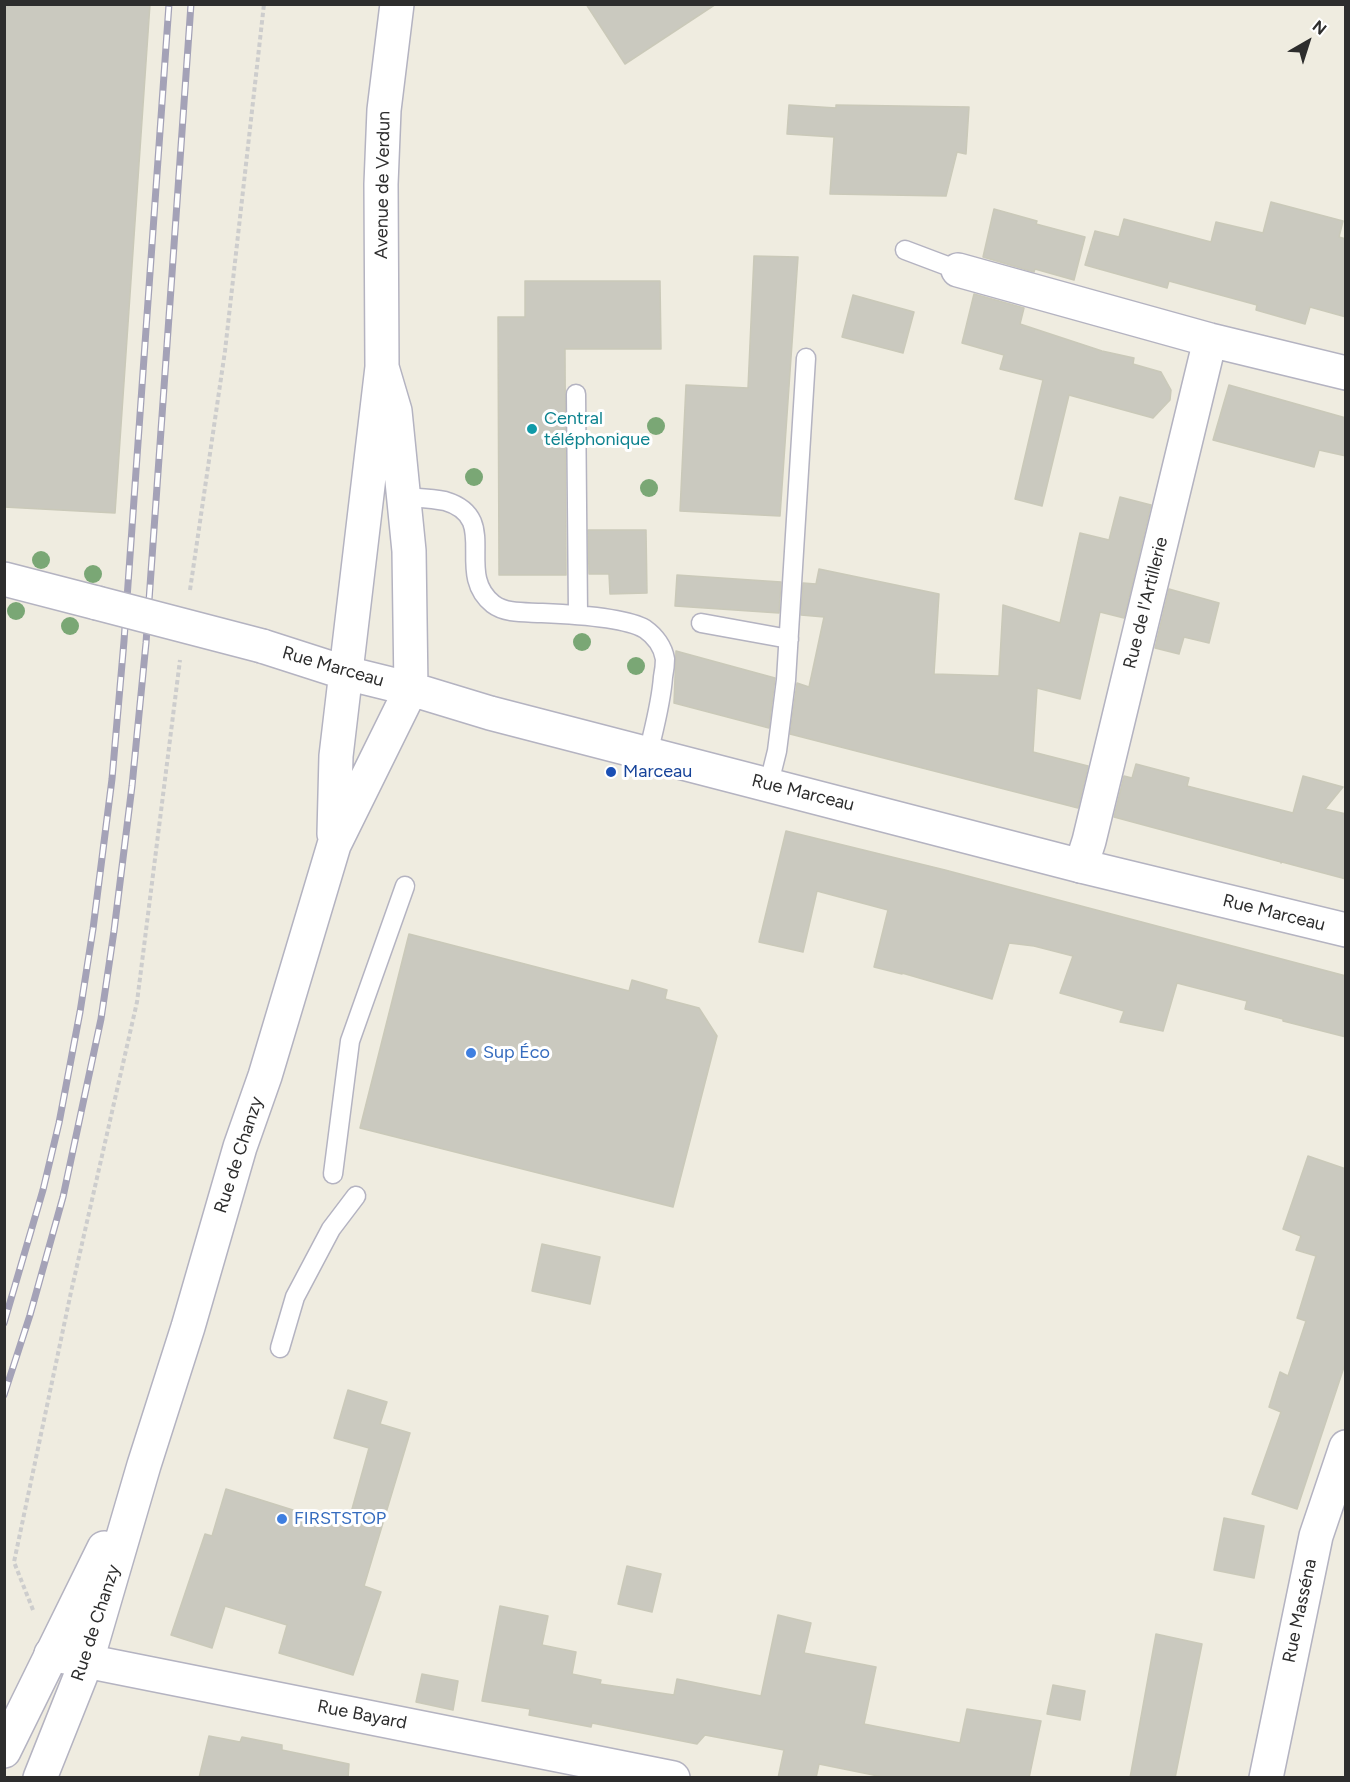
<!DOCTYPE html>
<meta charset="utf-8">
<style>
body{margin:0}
#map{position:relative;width:1350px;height:1782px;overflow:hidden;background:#efece0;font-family:Figtree,sans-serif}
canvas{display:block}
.frame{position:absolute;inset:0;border:6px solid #2d2d2d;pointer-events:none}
.north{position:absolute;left:1278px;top:12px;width:60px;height:60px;-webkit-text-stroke:4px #fff;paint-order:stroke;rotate:39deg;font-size:16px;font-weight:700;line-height:24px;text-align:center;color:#2d2d2d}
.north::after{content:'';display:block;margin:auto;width:21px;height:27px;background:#2d2d2d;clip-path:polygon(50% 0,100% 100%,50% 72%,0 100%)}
</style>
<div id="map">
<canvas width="1350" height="1782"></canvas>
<div class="frame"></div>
<div class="north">N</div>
</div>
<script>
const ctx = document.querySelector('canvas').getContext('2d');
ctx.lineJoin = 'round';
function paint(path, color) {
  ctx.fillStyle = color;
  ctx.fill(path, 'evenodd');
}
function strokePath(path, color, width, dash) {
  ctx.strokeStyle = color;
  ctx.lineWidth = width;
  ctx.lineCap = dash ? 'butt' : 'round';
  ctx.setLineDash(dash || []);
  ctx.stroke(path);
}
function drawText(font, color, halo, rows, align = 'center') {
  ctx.font = font + ' Figtree,sans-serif';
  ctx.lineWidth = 6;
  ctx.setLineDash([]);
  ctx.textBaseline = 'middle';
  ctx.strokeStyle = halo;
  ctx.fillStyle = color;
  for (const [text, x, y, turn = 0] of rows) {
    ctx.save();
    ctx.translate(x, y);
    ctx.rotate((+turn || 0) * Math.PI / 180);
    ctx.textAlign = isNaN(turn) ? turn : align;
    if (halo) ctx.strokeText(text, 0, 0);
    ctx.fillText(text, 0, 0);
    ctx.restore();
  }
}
const building = new Path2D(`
 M4,4H150L115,513L4,507Z
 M586,4H716L625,64Z
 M789,105L836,108V105L969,107L966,154L957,152L946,196L830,194L834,137L787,134Z
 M1271,202L1343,221L1339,237L1346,239V317L1310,307L1305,324L1256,310L1257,305L1169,281L1167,288L1085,265L1095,231L1119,237L1124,219L1211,242L1216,222L1263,233Z
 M994,209L1037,221L1036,224L1085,237L1074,280L1035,269L1034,272L983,257Z
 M754,256L798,257L780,516L680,511L686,385L748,388Z
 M525,281H660L661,349H565L566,575H499L498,317H525Z
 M974,294L1024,308L1020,324L1102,351L1134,358L1133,364L1161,372L1171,390L1170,400L1153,418L1069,395L1042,506L1015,499L1043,380L1000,369L1004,355L962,343Z
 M853,295L914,312L903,353L842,337Z
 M1229,385L1346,418V456L1319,450L1314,467L1213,440Z
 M1120,497L1151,505L1124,618L1100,612L1080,699L1037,688L1033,752L1088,766L1078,808L790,734L797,683L809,687L824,617L801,615L803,583L816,584L819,569L939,594L934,674L999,676L1003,605L1060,623L1080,533L1109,540Z
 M588,530H646L647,593L610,594L609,574H589Z
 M677,575L781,582L779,613L675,606Z
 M1169,589L1219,603L1209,643L1184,637L1179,654L1155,648Z
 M676,651L775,678L769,728L674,703Z
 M1136,764L1189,778L1187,786L1293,813L1303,776L1343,787L1325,809L1346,814V879L1282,862L1281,863V862L1114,817L1124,776L1132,778Z
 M786,831L945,870L1346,976V1037L1283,1021V1019L1245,1009L1247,1001L1177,983L1163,1031L1120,1022L1124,1011L1060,993L1073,956L1034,946L1009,943L992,999L902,973V974L874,967L888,910L817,891L803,952L759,942Z
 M409,934L629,991L632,980L667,990L665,999L699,1008L717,1036L673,1207L360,1128Z
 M1308,1156L1346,1169V1361L1297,1509L1252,1494L1281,1412L1269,1407L1280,1372L1288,1376L1306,1321L1297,1318L1316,1256L1296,1250L1301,1236L1283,1229Z
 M542,1244L600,1257L590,1304L532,1291Z
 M348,1390L387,1402L380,1424L410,1433L364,1586L381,1592L353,1675L279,1653L287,1625L225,1606L212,1648L171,1635L205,1534L212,1536L226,1489L347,1527L369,1448L334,1438Z
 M1224,1518L1264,1526L1254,1578L1214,1570Z
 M627,1566L661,1574L652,1612L618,1604Z
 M500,1606L548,1616L542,1645L576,1652L572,1674L601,1680L600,1684L674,1695L677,1679L761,1696L778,1615L811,1623L804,1653L876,1667L864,1724L960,1743L967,1709L1041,1721L1029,1778H888L819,1764L816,1778H778L784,1750L705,1735L697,1744L592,1723L591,1727L529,1715L530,1709L482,1701Z
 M1156,1634L1202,1644L1175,1778H1130Z
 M422,1674L458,1681L453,1710L416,1702Z
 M1053,1685L1085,1691L1080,1720L1047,1714Z
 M209,1736L240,1742L242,1737L282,1745V1750L349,1764L348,1778H199Z`);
const path = new Path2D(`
 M190,590L225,351L264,4
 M33,1610L14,1562L71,1292L137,1002L180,660`);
const service = new Path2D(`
 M905,250L958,270
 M576,394L578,615
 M404,497C417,498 432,498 445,501C502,518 453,572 493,604C506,614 526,612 542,613C566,614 625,617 645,629C655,636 663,647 665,659C665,665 664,672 663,677C661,704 654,728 648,754
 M701,623L789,639
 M769,783L777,751L786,680L806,358
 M333,1174L350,1041L405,886
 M280,1348L295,1297L331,1229L356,1196`);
const minor = new Path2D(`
 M958,270L1210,340L1346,373
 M1081,866L1089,841L1210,340
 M51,1654L673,1778
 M1266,1778L1316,1536L1346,1447`);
const secondary = new Path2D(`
 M4,579L97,603
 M262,646L346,673L411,689L490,713L1081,866L1346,930
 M334,834L336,756L382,367L381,184L384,110L397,4
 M4,1751L104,1548
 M40,1778L87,1660L144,1465L188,1327L240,1147L265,1076L334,845L411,689L409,551L395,411L382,367`);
const rail = new Path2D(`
 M4,1323L43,1190L59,1123L80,1012L93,929L112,779L124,641L169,4
 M4,1395L30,1315L63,1197L101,1019L114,931L132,786L146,643L191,4`);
const secondaryBridge = new Path2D(`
 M97,603L262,646`);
const trees = [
 [656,426],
 [474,477],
 [649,488],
 [41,560],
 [93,574],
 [16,611],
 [70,626],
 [582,642],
 [636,666]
];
const markers = [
 [532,429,6,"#0f9aa8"],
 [611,772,6,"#1a4fb4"],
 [471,1053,6,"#3f7fe0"],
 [282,1519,6,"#3f7fe0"]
];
const streetNames = [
 ["Avenue de Verdun",383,185,-89],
 ["Rue de l'Artillerie",1146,603,-76],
 ["Rue Marceau",333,667,16],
 ["Rue Marceau",803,793,14],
 ["Rue Marceau",1274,913,14],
 ["Rue de Chanzy",239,1155,-72],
 ["Rue Masséna",1300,1611,-78],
 ["Rue de Chanzy",96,1623,-72],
 ["Rue Bayard",362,1715,11]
];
const cultureNames = [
 ["Central",544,419],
 ["téléphonique",544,440]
];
const transitNames = [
 ["Marceau",623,772]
];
const shopNames = [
 ["Sup Éco",483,1053],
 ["FIRSTSTOP",294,1519]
];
paint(building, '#cac9bf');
strokePath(building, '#cac9b9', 1.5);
strokePath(service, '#b4b3c1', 21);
strokePath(minor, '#b4b3c1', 36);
strokePath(secondary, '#b4b3c1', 36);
strokePath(path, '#cdcdcd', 4, [4.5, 3]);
strokePath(service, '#fff', 18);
strokePath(minor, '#fff', 33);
strokePath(secondary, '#fff', 33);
strokePath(rail, '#a4a2b7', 7);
strokePath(rail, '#fff', 4.5, [14]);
strokePath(secondaryBridge, '#b4b3c1', 36, []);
strokePath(secondaryBridge, '#fff', 33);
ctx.fillStyle = '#7aa775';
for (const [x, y] of trees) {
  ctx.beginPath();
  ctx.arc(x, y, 9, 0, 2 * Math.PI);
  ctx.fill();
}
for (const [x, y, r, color] of markers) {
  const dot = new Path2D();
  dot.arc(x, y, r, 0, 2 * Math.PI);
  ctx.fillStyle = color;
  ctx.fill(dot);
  strokePath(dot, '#fff', 2);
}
drawText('18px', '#2d2d2d', '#fff', streetNames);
drawText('18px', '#0d838f', '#fff', cultureNames, 'left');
drawText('18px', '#164399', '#fff', transitNames, 'left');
drawText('18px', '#366cbe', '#fff', shopNames, 'left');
</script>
